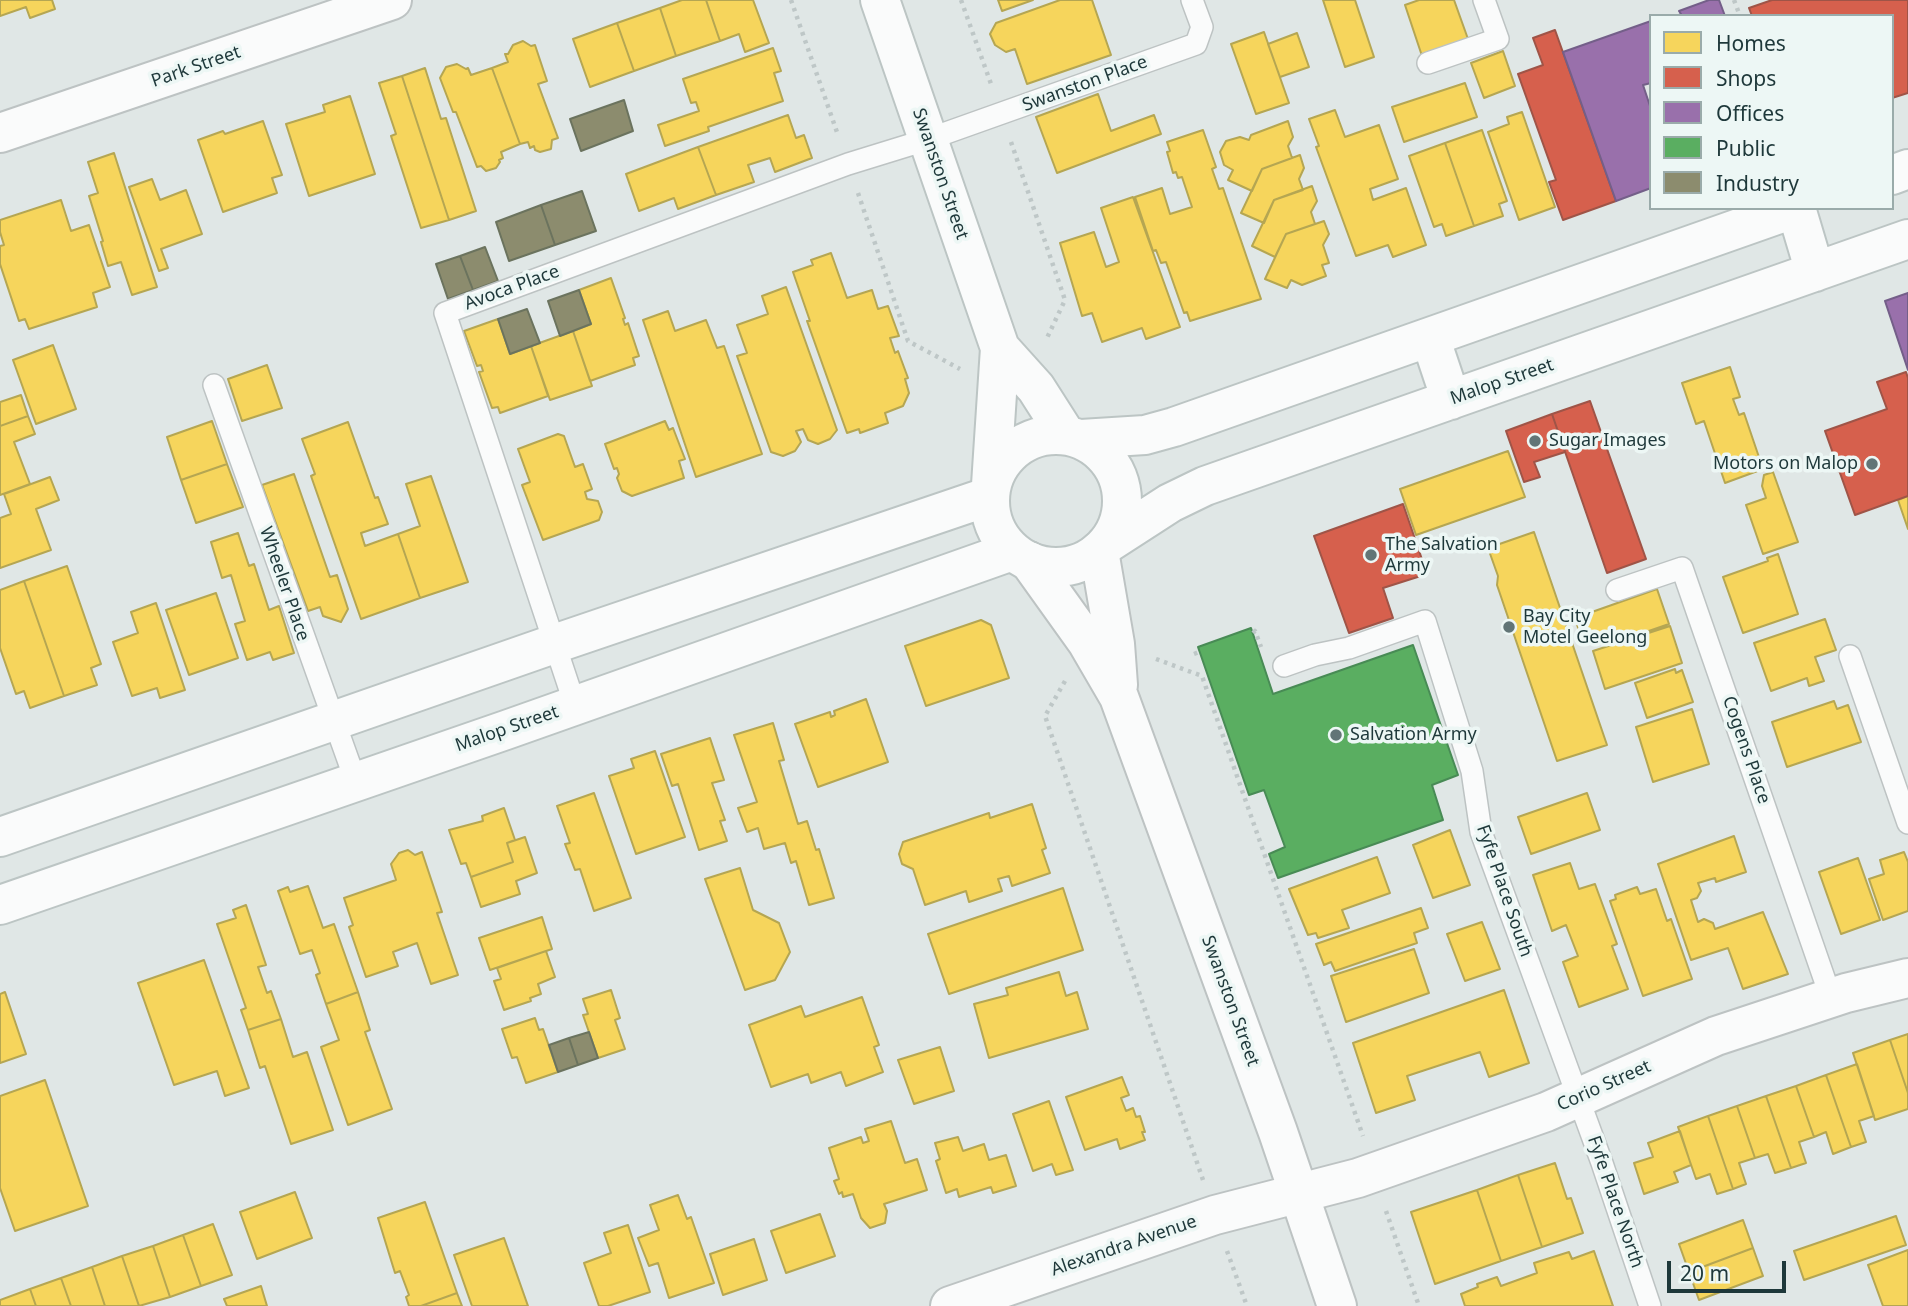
<!DOCTYPE html>
<style>
body{margin:0}
#map{position:relative;width:1908px;height:1306px;overflow:hidden;background:#e0e7e6;font-family:"Noto Sans",sans-serif}
canvas{display:block}
.legend{position:absolute;left:1649px;top:14px;width:245px;height:196px;box-sizing:border-box;background:#edf7f5;border:2px solid #9aabaa;margin:0;padding:9px 12px;list-style:none;font-size:21px;color:#1e383a}
.legend li{display:flex;align-items:center;gap:14px;height:35px}
.legend b{width:35px;border:2px solid #9aabaa}
.scale{position:absolute;left:1667px;top:1261px;width:119px;height:32px;box-sizing:border-box;border:4px solid #1e383a;border-top:0;padding-left:9px;font-size:21px;line-height:24px;white-space:nowrap;color:#1e383a;-webkit-text-stroke:5px #edf7f5;paint-order:stroke}
</style>
<div id="map">
<canvas width="1908" height="1306"></canvas>
<ul class="legend">
<li><b style="height:19px;background:#f6d55c"></b>Homes</li>
<li><b style="height:19px;background:#d6604d"></b>Shops</li>
<li><b style="height:19px;background:#9970ab"></b>Offices</li>
<li><b style="height:19px;background:#5aae61"></b>Public</li>
<li><b style="height:19px;background:#8c8c6e"></b>Industry</li>
</ul>
<div class="scale">20 m</div>
</div>
<script>
const ctx = document.querySelector('canvas').getContext('2d');
ctx.lineJoin = 'round';
function paint(path, color) {
  ctx.fillStyle = color;
  ctx.fill(path, 'evenodd');
}
function strokePath(path, color, width, dash) {
  ctx.strokeStyle = color;
  ctx.lineWidth = width;
  ctx.lineCap = dash ? 'butt' : 'round';
  ctx.setLineDash(dash || []);
  ctx.stroke(path);
}
function drawText(font, color, halo, rows, align = 'center') {
  ctx.font = font + ' "Noto Sans",sans-serif';
  ctx.lineWidth = 7;
  ctx.setLineDash([]);
  ctx.textBaseline = 'middle';
  ctx.strokeStyle = halo;
  ctx.fillStyle = color;
  for (const [text, x, y, turn = 0] of rows) {
    ctx.save();
    ctx.translate(x, y);
    ctx.rotate((+turn || 0) * Math.PI / 180);
    ctx.textAlign = isNaN(turn) ? turn : align;
    if (halo) ctx.strokeText(text, 0, 0);
    ctx.fillText(text, 0, 0);
    ctx.restore();
  }
}
const homes = new Path2D(`
 M0,0H52L55,9L30,18L26,7L0,16Z
 M682,0H706L720,41L676,56L660,8Z
 M706,0H753L769,43L745,52L739,34L720,41Z
 M998,0H1033L1002,11Z
 M1060,0H1092L1111,55L1027,84L1015,49L1006,52L995,45L990,34L996,23Z
 M1323,0H1355L1374,57L1345,67Z
 M1419,0H1454L1468,39L1422,56L1405,5Z
 M660,8L676,56L634,71L617,23Z
 M617,23L634,71L590,87L573,39Z
 M1264,32L1289,103L1256,114L1231,44Z
 M1297,33L1309,67L1280,77L1268,44Z
 M523,41L531,46L535,45L547,81L538,84L558,138L552,140L551,149L540,152L535,150L534,146L530,148L528,142L520,144L492,68L508,62L505,54H508L513,45Z
 M773,48L781,71L774,73L783,101L708,127L709,131L665,146L658,125L699,111L696,102L691,103L683,79Z
 M1503,51L1515,86L1484,98L1471,63Z
 M457,64L466,69L468,68L471,75L492,68L520,144L501,152L503,158L499,160L500,162L496,168L486,171L481,166L477,167L456,112H453L440,78L446,67Z
 M425,68L441,119L446,118L476,211L449,220L402,76Z
 M402,76L449,220L421,228L391,136L396,134L379,83Z
 M1465,83L1477,117L1404,142L1392,107Z
 M1098,94L1111,131L1154,115L1161,134L1057,173L1036,117Z
 M350,96L375,174L309,196L286,124L325,112L323,105Z
 M1335,110L1345,137L1379,125L1398,179L1370,189L1373,200L1406,188L1426,245L1393,257L1388,245L1356,256L1316,147L1319,146L1309,119Z
 M1522,112L1555,207L1519,220L1488,132L1509,124L1507,117Z
 M788,115L796,138L804,135L812,158L775,172L770,158L748,165L754,182L716,195L698,147Z
 M263,121L282,175L272,178L277,193L223,212L198,140L223,131L225,134Z
 M1288,121L1293,137L1288,146L1292,158L1262,169L1252,191L1228,180L1233,170L1224,165L1220,152L1226,141L1240,137L1249,140L1251,135Z
 M1203,130L1216,167L1212,169L1219,189L1223,188L1261,299L1190,321L1187,312L1184,313L1166,262L1161,263L1156,250L1153,251L1135,197L1162,188L1170,214L1192,207L1182,177L1178,178L1176,172L1173,173L1167,152L1170,151L1167,142Z
 M1482,130L1507,201L1499,204L1503,216L1474,226L1445,143Z
 M1445,143L1474,226L1446,236L1442,224L1434,227L1409,156Z
 M698,147L716,195L678,209L674,198L639,211L626,174Z
 M114,153L157,287L132,295L121,262L108,266L101,242L103,241L89,196L98,193L88,162Z
 M1300,155L1304,168L1299,179L1303,190L1274,200L1264,223L1241,213L1262,169Z
 M152,179L160,200L186,190L202,234L161,249L168,268L159,271L129,187Z
 M1312,186L1317,201L1311,212L1315,224L1286,234L1275,257L1252,246L1274,200Z
 M1133,197L1180,327L1146,339L1142,328L1102,342L1092,313L1082,316L1060,243L1094,232L1106,267L1119,262L1101,208Z
 M61,200L71,231L89,225L110,287L93,293L97,307L29,329L25,319L19,321L0,264V246L4,245L0,232V220Z
 M1324,221L1329,234L1323,245L1329,263L1322,265L1326,276L1302,285L1291,280L1287,288L1265,279L1286,234Z
 M831,253L847,298L872,290L878,309L888,306L899,336L890,338L895,353L898,351L908,378L905,379L909,393L903,406L885,413L888,423L860,433L859,429L847,433L807,321H810L793,272L813,265L811,260Z
 M611,278L625,318L623,319L625,325L628,323L639,356L633,358L635,365L590,381L573,331L591,324L579,290Z
 M786,287L837,430L830,439L818,444L808,440L803,429L796,431L801,442L795,451L783,456L771,452L737,356L747,353L737,325L768,314L762,296Z
 M668,311L675,331L706,320L717,348L724,346L762,454L696,477L643,320Z
 M498,319L510,354L531,346L548,396L500,413L498,407L492,408L479,372L483,371L481,365L477,366L464,331Z
 M573,331L592,386L550,400L531,346Z
 M53,345L76,409L36,424L13,360Z
 M267,365L282,408L242,421L228,379Z
 M1730,367L1740,397L1733,399L1739,415L1744,413L1763,469L1725,483L1704,421L1696,424L1682,383Z
 M21,395L28,416L0,426V402Z
 M28,416L35,434L14,442L30,484L0,495V426Z
 M212,421L227,464L181,480L167,437Z
 M665,421L669,430L673,428L685,459L679,461L684,478L632,496L622,491L617,478L619,474L617,468L614,469L605,444Z
 M348,422L375,498L378,497L388,524L361,533L365,546L398,534L420,598L361,619L311,476L315,474L302,439Z
 M558,434L564,436L575,467L583,464L592,489L585,492L587,499L598,501L602,512L599,520L543,540L522,485L530,482L518,449Z
 M1508,451L1525,497L1416,535L1400,489Z
 M227,464L243,507L196,523L181,480Z
 M1773,472L1798,542L1763,554L1746,505L1766,498L1762,486L1764,475Z
 M294,474L330,577L337,575L348,609L341,622L323,616L320,607L308,611L262,485Z
 M431,476L468,582L420,598L398,534L420,526L406,484Z
 M50,477L59,500L36,509L51,550L0,568V518L11,514L4,494Z
 M1908,496V529L1898,500Z
 M1534,532L1607,745L1557,761L1497,585L1498,576L1488,548Z
 M238,533L249,566L254,564L269,610L279,606L294,653L273,660L270,652L247,660L235,624L245,621L231,575L222,578L211,542Z
 M1778,554L1798,614L1743,633L1723,577L1768,561L1767,558Z
 M67,566L101,664L91,668L97,685L64,696L24,581Z
 M24,581L64,696L30,708L24,691L16,694L0,648V590Z
 M1657,589L1669,624L1620,641L1619,639L1609,643L1608,640L1603,641L1602,639L1583,644L1575,618Z
 M216,593L238,658L189,675L166,610Z
 M156,603L185,690L160,698L157,688L132,696L113,642L138,633L131,612Z
 M1825,619L1836,650L1815,657L1824,681L1809,686L1807,678L1771,691L1754,643Z
 M981,620L991,625L1009,678L926,706L905,646Z
 M1670,626L1682,663L1605,689L1593,651Z
 M1675,669L1676,673L1682,670L1693,702L1647,718L1635,683Z
 M866,699L888,762L818,787L795,724L830,712L831,717L835,715L834,711Z
 M1834,701L1837,709L1848,705L1861,742L1787,767L1772,722Z
 M1692,709L1709,764L1653,782L1636,727Z
 M773,723L784,760L779,761L798,824L807,821L816,850L819,849L834,898L809,905L796,861L791,863L785,843L764,849L758,828L747,832L738,808L757,802L734,735Z
 M710,738L724,780L712,783L725,820L720,821L727,841L699,850L678,784L672,786L661,754Z
 M655,751L685,837L636,854L609,776L634,768L631,759Z
 M594,793L631,898L594,911L580,869L575,870L565,844L570,843L557,806Z
 M1587,793L1600,830L1531,854L1518,817Z
 M1032,804L1046,848L1042,850L1050,873L1012,886L1009,876L998,879L1002,891L969,902L966,891L925,905L913,869L902,864L899,854L903,842L989,813L990,818Z
 M504,808L515,840L507,843L513,862L471,877L466,863L461,864L449,830L483,821L482,816Z
 M1450,830L1470,885L1433,898L1413,845Z
 M1734,836L1746,872L1716,882L1715,878L1698,883L1701,891L1697,898L1691,900L1698,922L1704,919L1713,923L1715,929L1763,912L1788,974L1743,989L1728,948L1691,960L1658,864Z
 M525,837L537,873L516,881L520,894L481,907L471,877L513,862L507,843Z
 M408,850L415,855L422,852L442,912L437,913L458,975L431,984L417,943L393,952L398,966L366,977L349,927L353,925L344,898L396,880L391,864L399,853Z
 M1904,852L1908,862V911L1883,920L1869,879L1884,874L1880,860Z
 M1377,857L1390,893L1342,910L1349,928L1318,938L1316,933L1308,935L1289,889Z
 M1858,858L1880,920L1841,934L1819,872Z
 M1570,863L1579,889L1595,884L1617,944L1612,946L1628,989L1579,1007L1563,962L1578,956L1566,925L1552,931L1533,875Z
 M740,868L753,910L779,923L790,952L775,980L745,990L705,879Z
 M308,886L323,928L334,924L358,992L326,1004L316,975L320,973L312,950L300,954L278,891L288,887L290,892Z
 M1637,887L1640,894L1656,889L1667,921L1671,919L1692,979L1643,996L1610,901L1616,899L1615,895Z
 M1063,888L1083,950L949,994L928,934Z
 M246,905L266,965L258,967L267,993L271,991L281,1019L248,1030L241,1010L246,1008L217,924L236,918L233,910Z
 M1421,908L1428,928L1414,933L1417,943L1335,971L1331,962L1324,965L1316,944Z
 M542,917L552,949L490,970L479,938Z
 M1482,922L1500,969L1465,981L1447,934Z
 M1414,949L1429,993L1346,1022L1331,976Z
 M546,951L555,977L538,984L541,994L530,998L531,1001L504,1010L494,981L501,979L497,968Z
 M204,960L249,1088L225,1096L217,1071L174,1085L138,983Z
 M1059,972L1066,996L1077,992L1088,1029L989,1058L974,1004L1008,995L1006,988Z
 M611,990L620,1018L615,1020L625,1049L598,1058L583,1015L588,1014L583,999Z
 M1504,990L1529,1063L1489,1077L1480,1052L1407,1076L1415,1100L1376,1113L1353,1043Z
 M5,992L26,1054L0,1063V994Z
 M358,992L370,1030L365,1032L392,1109L348,1125L321,1047L339,1040L326,1004Z
 M862,997L879,1045L874,1047L883,1072L846,1086L841,1072L811,1083L808,1074L771,1087L749,1025L801,1006L805,1017Z
 M535,1018L539,1030L543,1029L558,1072L526,1083L517,1057L512,1058L502,1029Z
 M281,1019L293,1057L307,1052L333,1130L291,1144L265,1066L260,1068L248,1030Z
 M1908,1034V1093L1890,1040Z
 M1890,1040L1908,1093V1109L1875,1120L1853,1053Z
 M940,1047L954,1091L914,1104L898,1060Z
 M1857,1064L1874,1116L1859,1121L1866,1142L1851,1147L1826,1075Z
 M1826,1075L1851,1147L1833,1154L1826,1132L1814,1137L1796,1086Z
 M1122,1077L1129,1095L1121,1098L1126,1111L1133,1108L1136,1117L1140,1116L1145,1132H1142L1145,1140L1120,1149L1117,1139L1085,1150L1066,1097Z
 M45,1080L88,1206L15,1231L0,1188V1096Z
 M1796,1086L1814,1137L1799,1142L1806,1163L1791,1168L1766,1096Z
 M1766,1096L1791,1168L1775,1173L1768,1154L1755,1158L1737,1106Z
 M1049,1101L1073,1170L1056,1175L1052,1164L1033,1171L1013,1114Z
 M1737,1106L1755,1158L1739,1163L1746,1184L1733,1189L1708,1116Z
 M1708,1116L1733,1189L1717,1194L1710,1174L1696,1179L1678,1127Z
 M891,1121L905,1163L917,1159L927,1190L884,1204L887,1211L885,1223L870,1228L861,1218L853,1194L843,1197L842,1192L839,1194L834,1181L839,1179L829,1148L861,1137L863,1143L869,1141L865,1129Z
 M1680,1131L1691,1165L1674,1172L1678,1182L1644,1194L1634,1163L1653,1157L1648,1143Z
 M958,1137L963,1151L984,1144L989,1160L1006,1155L1016,1186L993,1193L991,1187L959,1197L957,1189L946,1193L936,1161L940,1159L935,1143Z
 M1555,1163L1567,1199L1571,1198L1583,1233L1542,1247L1518,1175Z
 M1518,1175L1542,1247L1501,1261L1477,1190Z
 M1477,1190L1501,1261L1435,1284L1411,1212Z
 M295,1192L312,1238L257,1259L240,1212Z
 M678,1195L687,1219L691,1217L714,1283L669,1298L658,1263L649,1266L638,1238L659,1230L650,1205Z
 M425,1202L457,1293L421,1306H409L406,1297L409,1295L400,1271L395,1273L378,1218Z
 M820,1214L835,1256L786,1273L771,1231Z
 M1896,1216L1906,1245L1804,1280L1794,1251Z
 M1743,1220L1753,1248L1689,1272L1679,1244Z
 M213,1224L232,1275L201,1286L183,1235Z
 M628,1225L650,1292L608,1306H599L584,1263L611,1253L604,1233Z
 M183,1235L201,1286L170,1297L153,1246Z
 M504,1238L528,1306H472L454,1255Z
 M754,1239L767,1280L723,1295L710,1254Z
 M153,1246L170,1297L139,1306L122,1256Z
 M1753,1248L1763,1276L1699,1300L1689,1272Z
 M1908,1250V1306H1883L1868,1265Z
 M1594,1251L1613,1306H1465L1461,1294L1478,1287L1477,1284L1497,1277L1501,1286L1537,1273L1534,1263L1569,1252L1572,1259Z
 M122,1256L139,1306H105L92,1267Z
 M92,1267L105,1306H71L61,1278Z
 M61,1278L71,1306H36L30,1289Z
 M261,1286L267,1306H227L224,1299Z
 M30,1289L36,1306H0V1300Z
 M457,1293L462,1306H421Z`);
const shops = new Path2D(`
 M1772,0H1908V93L1892,98V16H1752L1749,8Z
 M1555,30L1616,201L1563,220L1549,182L1556,180L1518,74L1543,65L1533,38Z
 M1906,372L1908,378V496L1855,515L1825,431L1887,409L1877,382Z
 M1590,401L1646,559L1607,573L1552,414Z
 M1552,414L1565,452L1534,462L1540,477L1524,482L1506,431Z
 M1403,504L1427,574L1383,588L1393,618L1349,633L1314,536Z`);
const offices = new Path2D(`
 M1709,0H1719L1725,16H1677L1681,14L1679,11Z
 M1651,21V83L1643,85L1651,109V188L1616,201L1563,52Z
 M1908,293V370L1885,301Z`);
const public = new Path2D(`
 M1251,628L1273,694L1413,645L1458,775L1432,785L1443,820L1278,878L1269,854L1285,847L1264,790L1249,795L1198,647Z`);
const industry = new Path2D(`
 M624,100L633,131L581,151L570,119Z
 M582,191L596,231L555,245L541,205Z
 M541,205L555,245L509,261L496,222Z
 M485,247L498,281L473,290L460,256Z
 M460,256L473,290L448,299L436,264Z
 M579,290L591,324L560,336L548,301Z
 M527,309L540,343L510,354L498,319Z
 M589,1032L598,1058L578,1065L569,1038Z
 M569,1038L578,1065L558,1072L549,1045Z`);
const path = new Path2D(`
 M791,0L838,135
 M961,0L991,84
 M1734,0L1740,16
 M1011,142L1065,300L1046,340
 M858,193L908,341L960,369
 M1253,633L1255,631L1261,647
 M1194,654L1199,652
 M1156,659L1202,676L1363,1136
 M1065,681L1045,716L1203,1180
 M1386,1211L1419,1306
 M1227,1251L1247,1306`);
const lane = new Path2D(`
 M1428,63L1498,39L1484,0
 M214,385L356,782
 M1617,590L1682,568L1831,998
 M1850,656L1908,823
 M1284,666L1315,655L1349,648L1425,621L1472,771L1481,832L1602,1163L1650,1306
 M575,705L445,313L848,164L929,139L1196,44L1202,27L1192,0`);
const street = new Path2D(`
 M0,133L392,0
 M1099,551L1115,644L1118,685
 M1029,561L1087,642L1119,697L1278,1132L1337,1306
 M950,1306L1215,1215L1358,1178L1546,1112L1716,1036L1846,993L1908,978`);
const secondary = new Path2D(`
 M880,0L1000,348L1036,388L1066,435
 M1892,175L1908,169
 M1796,208L1815,272
 M1430,337L1451,400
 M990 501a66 66 0 1 1 132 0a66 66 0 1 1-132 0Z
 M1081,439L1145,435L1174,427L1796,208
 M991,485L1000,348
 M1105,545L1170,503L1205,486L1908,239
 M0,837L554,644L990,496
 M0,905L506,730L1012,551`);
const markers = [
 [1535,441,7,"#627576"],
 [1872,464,7,"#627576"],
 [1371,555,7,"#627576"],
 [1509,627,7,"#627576"],
 [1336,735,7,"#627576"]
];
const streetNames = [
 ["Park Street",196,67,-19],
 ["Swanston Place",1085,84,-20],
 ["Swanston Street",940,174,71],
 ["Avoca Place",512,288,-20],
 ["Malop Street",1502,382,-19],
 ["Wheeler Place",284,584,71],
 ["Malop Street",507,729,-19],
 ["Cogens Place",1746,750,71],
 ["Fyfe Place South",1504,891,71],
 ["Swanston Street",1230,1001,70],
 ["Corio Street",1604,1086,-24],
 ["Fyfe Place North",1615,1202,71],
 ["Alexandra Avenue",1124,1246,-19]
];
const poiNames = [
 ["Sugar Images",1549,441],
 ["Motors on Malop",1858,464,"right"],
 ["The Salvation",1385,545],
 ["Army",1385,566],
 ["Bay City",1523,617],
 ["Motel Geelong",1523,638],
 ["Salvation Army",1350,735]
];
paint(homes, '#f6d55c');
strokePath(homes, '#b5a652', 2);
paint(shops, '#d6604d');
strokePath(shops, '#9f5447', 2);
paint(offices, '#9970ab');
strokePath(offices, '#745f89', 2);
paint(public, '#5aae61');
strokePath(public, '#488b55', 2);
paint(industry, '#8c8c6e');
strokePath(industry, '#6b735e', 2);
strokePath(lane, '#bdc3c3', 24);
strokePath(street, '#bdc3c3', 42);
strokePath(secondary, '#bcc5c4', 42);
strokePath(path, '#bec7c7', 4.5, [3.5, 5]);
strokePath(lane, '#fafbfb', 21);
strokePath(street, '#fafbfb', 38);
strokePath(secondary, '#fafbfb', 38);
for (const [x, y, r, color] of markers) {
  const dot = new Path2D();
  dot.arc(x, y, r, 0, 2 * Math.PI);
  ctx.fillStyle = color;
  ctx.fill(dot);
  strokePath(dot, '#edf7f5', 2.5);
}
drawText('18px', '#1e383a', '#edf7f5', streetNames);
drawText('18px', '#1e383a', '#edf7f5', poiNames, 'left');
</script>
